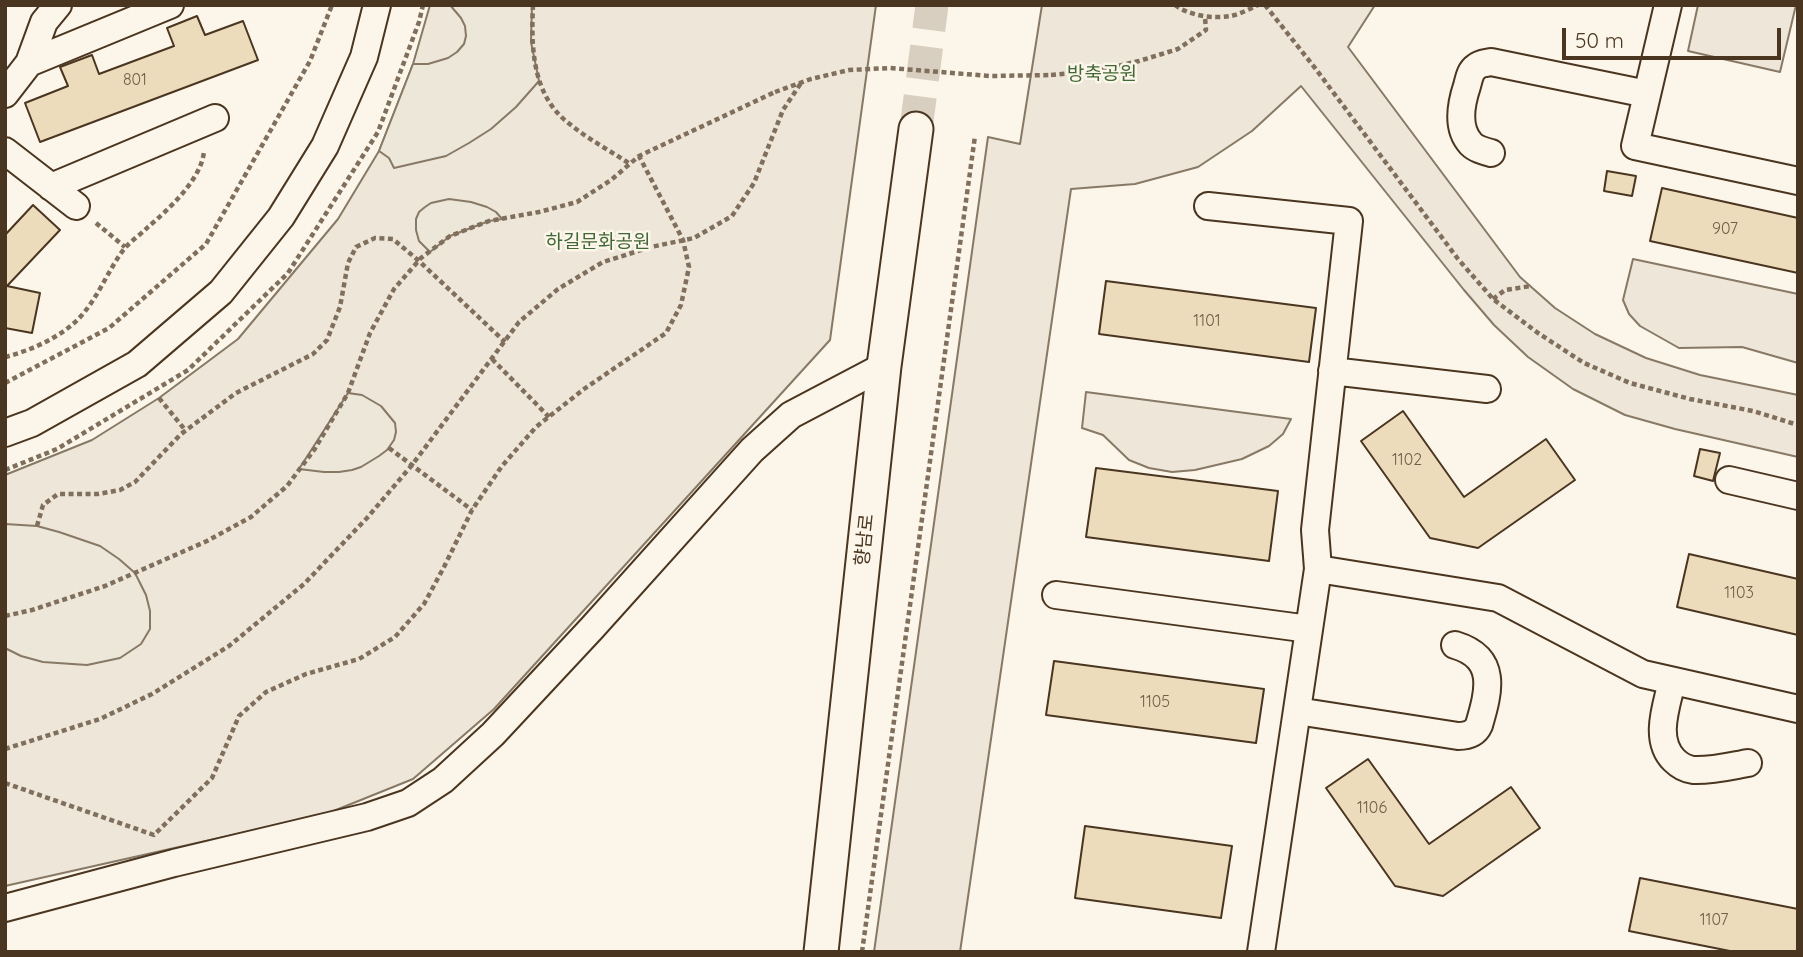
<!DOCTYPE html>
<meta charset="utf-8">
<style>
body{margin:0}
#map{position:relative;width:1803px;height:957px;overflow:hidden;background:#fbf6e9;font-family:Quicksand,sans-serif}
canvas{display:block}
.frame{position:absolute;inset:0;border:7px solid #4a3520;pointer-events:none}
.scale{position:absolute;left:1562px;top:28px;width:219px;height:32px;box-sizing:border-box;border:4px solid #4a3520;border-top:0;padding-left:9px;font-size:21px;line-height:24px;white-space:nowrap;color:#4a3520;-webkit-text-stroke:5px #fbf6e9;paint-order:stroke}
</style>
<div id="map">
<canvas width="1803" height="957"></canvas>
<div class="frame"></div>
<div class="scale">50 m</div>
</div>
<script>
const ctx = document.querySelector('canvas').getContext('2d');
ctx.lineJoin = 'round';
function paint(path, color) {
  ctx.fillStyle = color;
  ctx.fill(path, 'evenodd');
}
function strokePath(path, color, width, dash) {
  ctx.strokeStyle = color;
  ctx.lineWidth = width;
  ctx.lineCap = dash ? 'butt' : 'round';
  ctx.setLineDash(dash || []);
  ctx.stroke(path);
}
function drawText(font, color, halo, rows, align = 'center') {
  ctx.font = font + ' Quicksand,"Noto Sans KR",sans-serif';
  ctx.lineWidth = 5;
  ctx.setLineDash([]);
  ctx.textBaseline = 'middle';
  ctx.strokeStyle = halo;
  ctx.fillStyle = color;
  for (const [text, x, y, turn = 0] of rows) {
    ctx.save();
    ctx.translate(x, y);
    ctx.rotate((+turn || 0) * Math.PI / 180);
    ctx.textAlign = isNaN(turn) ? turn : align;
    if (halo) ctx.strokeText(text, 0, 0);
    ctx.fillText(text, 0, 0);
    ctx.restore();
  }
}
const green = new Path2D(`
 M430,5H876L830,340L494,709L413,779L326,814L5,886V475L92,440L159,398L238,339L338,219L379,151L413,64Z
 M1042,5H1375L1348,47L1520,277L1555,308L1595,334L1646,358L1700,375L1798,395V457L1675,429L1625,415L1573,389L1528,357L1494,325L1464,290L1301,86L1252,131L1198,167L1135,184L1071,189L960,952H874L988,137L1020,144Z
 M1698,5H1796L1780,72L1688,51Z
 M1633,259L1798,294V363L1742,347L1679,348L1640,326L1629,314L1623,300Z
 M1086,392L1291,419L1283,434L1269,446L1242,459L1195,470L1172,472L1149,468L1129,460L1103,435L1082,428Z`);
const parking = new Path2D(`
 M450,5H532L531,42L539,81L516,107L491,129L469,143L446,156L394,168L389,158L379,151L413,64H428L448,58L457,52L464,44L466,36L465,26L461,18Z
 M449,199L471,202L487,207L496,212L502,219L489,221L450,236L430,252L419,241L416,230V219L419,212L425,207L431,203Z
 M348,393L362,395L381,406L395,423L396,432L394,440L387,450L379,456L361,467L352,470L339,472H324L299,469Z
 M5,524L37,526L59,532L100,546L119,559L135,573L146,595L150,611V629L141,644L120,658L87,665L43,662L21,656L5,648Z`);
const building = new Path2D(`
 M197,16L205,35L243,21L258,60L40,142L25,103L68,86L60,67L92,55L99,74L174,46L167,28Z
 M1607,171L1636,176L1632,196L1604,191Z
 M1662,188L1798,218V273L1650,241Z
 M33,205L60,230L7,286L40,293L32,333L5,328V235Z
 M1106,281L1316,308L1309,362L1099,334Z
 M1403,411L1464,497L1546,439L1575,480L1478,548L1430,538L1361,441Z
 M1700,449L1720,453L1713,481L1694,476Z
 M1096,468L1278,491L1269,561L1086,537Z
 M1689,554L1798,579V635L1677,607Z
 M1054,661L1264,689L1256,743L1046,715Z
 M1368,759L1429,844L1511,787L1540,828L1443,896L1395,886L1326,788Z
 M1085,826L1232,846L1221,918L1075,898Z
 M1640,878L1798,909V952H1735L1629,931Z`);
const tertiaryTunnel = new Path2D(`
 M916,129L932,5`);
const path = new Path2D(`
 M533,5C531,46 532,93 566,121C586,138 609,150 630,164
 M1175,5C1190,16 1213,19 1231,16C1240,14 1250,9 1258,5
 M1265,5L1315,68L1458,259L1493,299L1538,333L1584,363L1630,383L1690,399L1753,411L1798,425
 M1051,75L1096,71L1139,61L1178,49L1206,30L1205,17
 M96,223L125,247
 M1493,299L1505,290L1531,286
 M5,357C29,351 54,340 73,324C96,304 106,273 124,249C131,241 141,234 148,227C168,210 203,178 204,150
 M492,359L549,417
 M5,383L109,328L206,244L310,61L332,5
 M159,398L186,431
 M389,448L472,510
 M5,470L57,449L188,370L288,273L378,132L419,22L423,5
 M37,526L43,505L58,494H98L120,490L135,482L181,434L236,393L313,354L327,340L340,307L348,263L356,247L375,238L393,239L419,261L505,342
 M5,616L32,610L105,586L207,541L251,517L287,486L314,450L348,393L370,333L394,289L421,258L450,236L489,221L539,212L577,202L611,180L639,156L775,92
 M5,749L100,719L152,694L229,646L304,584L367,518L412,465L519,322L558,289L603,262L651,247L694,238L732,216L754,183L783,110L801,83
 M5,783L154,835L212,778L239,716L266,692L306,674L359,659L395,637L424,604L444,567L472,510L502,466L536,427L584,389L666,333L681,305L689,267L683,240L639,156
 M862,952L975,136`);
const minor = new Path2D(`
 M1668,5L1635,146L1798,181
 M29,63L170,5
 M5,94L29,63L44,22L58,5
 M5,151L76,206
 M1491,153C1484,151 1476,149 1471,144C1456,128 1461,104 1467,86C1469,79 1470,71 1476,67C1480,63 1486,63 1491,62L1647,94
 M51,187L215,118
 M1208,206L1349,221L1315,530L1318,569L1261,952
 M1332,371L1487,389
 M5,433L32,423L137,364L221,292L281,217L325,146L364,57L377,5
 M1729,480L1798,496
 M1318,569L1498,598L1643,674L1798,709
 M1056,595L1309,629
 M1672,681C1667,705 1653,739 1674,760C1679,765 1686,769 1693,770C1711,771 1731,766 1748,763
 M1297,711L1458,736C1466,736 1475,734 1479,725C1489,691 1498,658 1455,645
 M5,908L174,863L367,817L408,803L443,780L493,734L592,628L752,450L791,415L884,366`);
const tertiary = new Path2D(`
 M821,952L884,366L916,129`);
const pathBridge = new Path2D(`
 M775,92L811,79L849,70L890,68L990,76L1051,75`);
const numberNames = [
 ["801",135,80],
 ["907",1725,229],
 ["1101",1207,321],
 ["1102",1407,460],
 ["1103",1739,593],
 ["1105",1155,702],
 ["1106",1372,808],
 ["1107",1714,920]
];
const parkNames = [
 ["방축공원",1102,74],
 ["하길문화공원",598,242]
];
const streetNames = [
 ["향남로",865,540,-84]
];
paint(green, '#ede6d9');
strokePath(green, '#887966', 2);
paint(parking, '#ede7d9');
strokePath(parking, '#887966', 2);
paint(building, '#ecdcbc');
strokePath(building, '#4a3520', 2);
strokePath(tertiaryTunnel, '#d8cfc1', 33, [33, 17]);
strokePath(minor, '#4a3520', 30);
strokePath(tertiary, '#4a3520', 37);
strokePath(path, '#7f6f5c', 4.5, [5, 3.5]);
strokePath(minor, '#fbf6e9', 26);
strokePath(tertiary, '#fbf6e9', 33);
strokePath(pathBridge, '#7f6f5c', 4.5, [5, 3.5]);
drawText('16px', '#725f47', null, numberNames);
drawText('19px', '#436837', '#fbf6e9', parkNames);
drawText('19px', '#4a3520', '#fbf6e9', streetNames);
</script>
